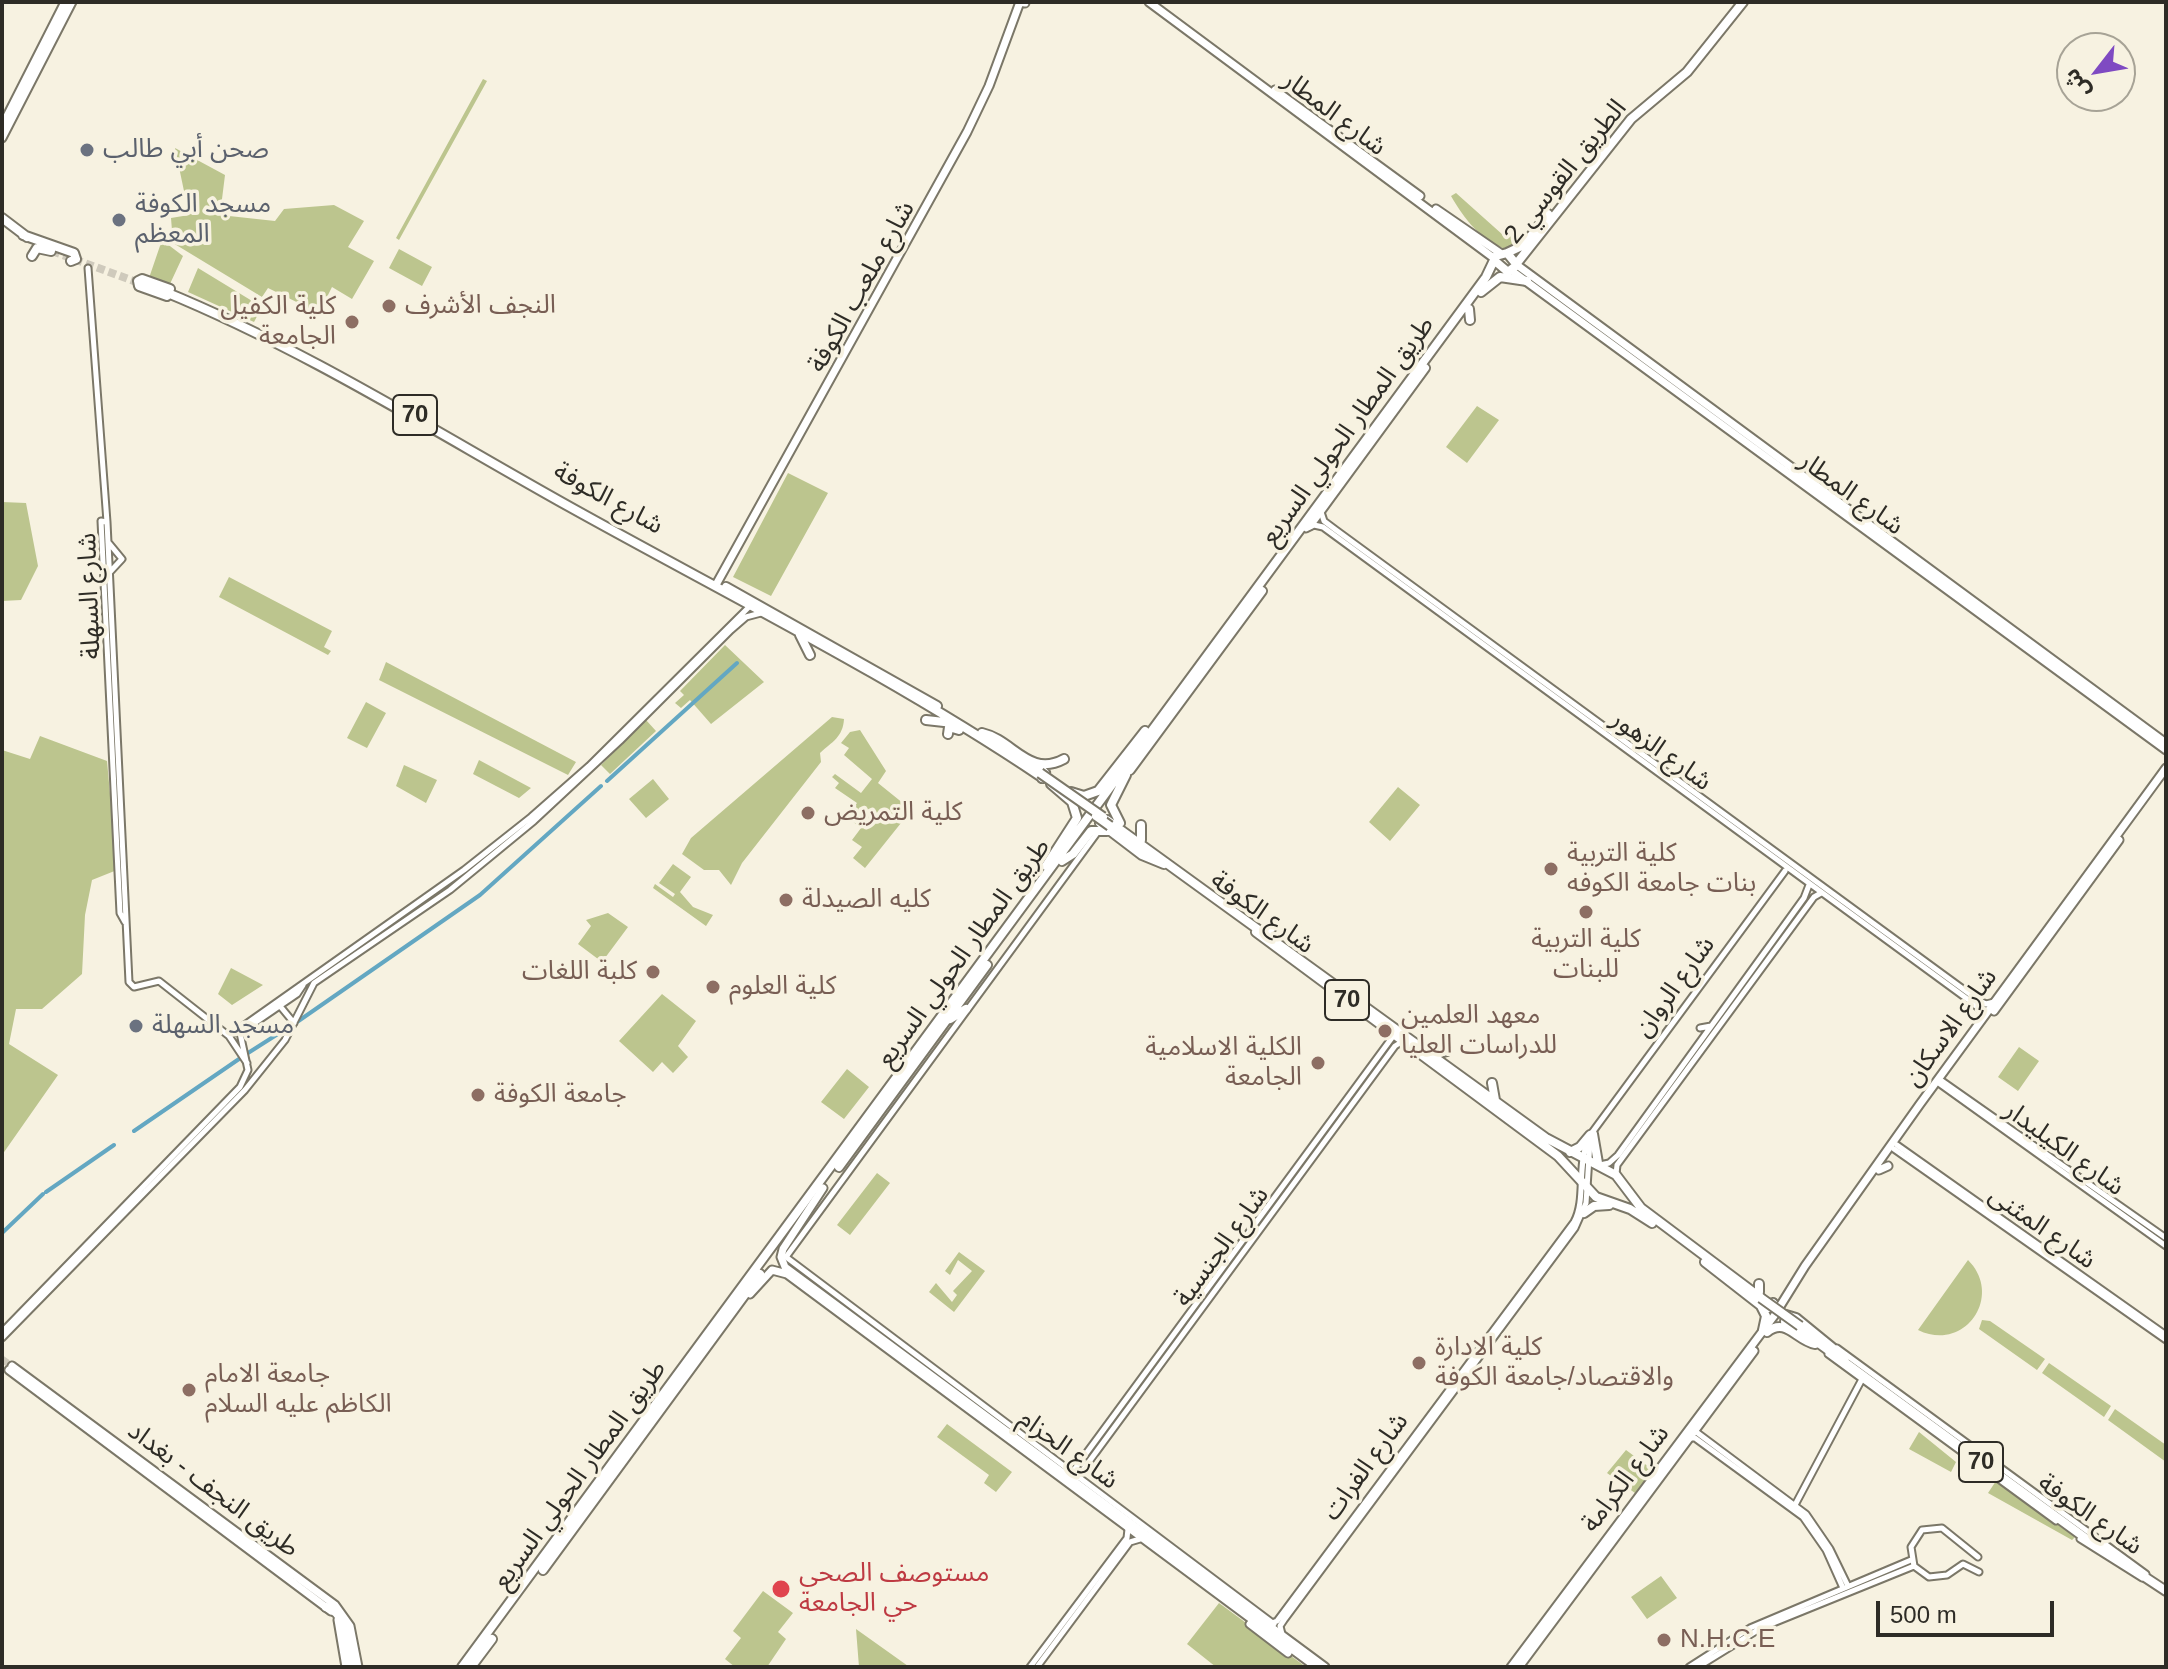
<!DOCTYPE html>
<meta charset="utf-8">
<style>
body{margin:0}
#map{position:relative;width:2168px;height:1669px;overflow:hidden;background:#f7f2e1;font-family:Arial,"Noto Sans Arabic",sans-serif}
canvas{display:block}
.frame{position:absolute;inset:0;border:4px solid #2e2c26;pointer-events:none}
.north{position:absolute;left:2056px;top:32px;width:80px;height:80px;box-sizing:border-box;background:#f7f2e1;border:2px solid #a7a396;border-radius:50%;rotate:239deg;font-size:22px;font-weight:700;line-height:32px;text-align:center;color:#2e2c26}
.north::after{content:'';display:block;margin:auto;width:28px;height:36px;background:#7f4ac2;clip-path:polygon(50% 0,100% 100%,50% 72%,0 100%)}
.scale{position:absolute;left:1876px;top:1601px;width:178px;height:36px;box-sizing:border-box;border:4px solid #2e2c26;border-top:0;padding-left:10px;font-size:24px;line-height:28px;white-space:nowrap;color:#2e2c26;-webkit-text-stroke:6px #f7f2e1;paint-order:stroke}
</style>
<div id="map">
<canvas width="2168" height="1669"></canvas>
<div class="frame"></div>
<div class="north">ش</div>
<div class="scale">500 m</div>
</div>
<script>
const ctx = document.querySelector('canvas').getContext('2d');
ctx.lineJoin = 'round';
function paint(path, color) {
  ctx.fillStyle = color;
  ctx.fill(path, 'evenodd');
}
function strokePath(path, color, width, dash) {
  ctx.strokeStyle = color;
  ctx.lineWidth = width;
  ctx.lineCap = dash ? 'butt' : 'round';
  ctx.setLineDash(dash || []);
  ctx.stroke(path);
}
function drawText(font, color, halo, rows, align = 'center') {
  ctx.font = font + ' Arial,"Noto Sans Arabic",sans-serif';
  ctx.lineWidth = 7;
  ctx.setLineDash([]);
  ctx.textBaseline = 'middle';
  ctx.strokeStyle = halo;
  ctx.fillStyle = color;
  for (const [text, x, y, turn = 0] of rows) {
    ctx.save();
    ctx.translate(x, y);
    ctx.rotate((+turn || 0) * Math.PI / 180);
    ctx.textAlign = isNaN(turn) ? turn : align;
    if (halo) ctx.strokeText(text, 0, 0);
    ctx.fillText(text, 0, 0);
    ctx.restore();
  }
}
const green = new Path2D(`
 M483,79L487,81L399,240L396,238Z
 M175,148L225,175L220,215L275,221L284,209L334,205L364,221L348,247L374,261L352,299L332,287L319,313L268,288L262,297L173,243L171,218L189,215Z
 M1456,193L1503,235L1517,237L1515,246L1507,250C1480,239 1465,220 1451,196Z
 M162,240L183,256L169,286L149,278Z
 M399,249L432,267L422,286L389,268Z
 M198,268L262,307L254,322L188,292Z
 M1477,406L1499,420L1467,463L1446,447Z
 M788,473L828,493L771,596L733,577Z
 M2,502L26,503L38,566L21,600L2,601Z
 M229,577L332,631L324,647L331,651L328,655L219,597Z
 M725,645L764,682L711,724L690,700L681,708L675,703L684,695L680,691Z
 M386,662L576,762L568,775L379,680Z
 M366,702L386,713L367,748L347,738Z
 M832,717L844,719C843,737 832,742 820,753L821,762L742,863L731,885L719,870H704L682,854L691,838Z
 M646,720L656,731L610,774L601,765Z
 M860,730L886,771L878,783L909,808V813L865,868L853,858L862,847L852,840L861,828L847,817L857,803L835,788L839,783L832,777L835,774L861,793L872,779L844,755L849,748L841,743L850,732Z
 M40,736L107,761L117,870L92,880L85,915L82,974L42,1009H16L9,1044L58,1075L2,1155V750L30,759Z
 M479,760L531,788L519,798L473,774Z
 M404,765L437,780L426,803L396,786Z
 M653,779L669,799L646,818L629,799Z
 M1398,787L1420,805L1390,841L1369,822Z
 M673,864L691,877L680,892L693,907L713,915L706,926L653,888L655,884L673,897L675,894L659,883Z
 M608,913L628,927L602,962L578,944L591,926L586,920Z
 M231,968L263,985L232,1005L218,994Z
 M662,994L696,1021L678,1046L688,1057L673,1073L662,1062L653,1072L619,1041Z
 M2019,1047L2039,1061L2018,1091L1998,1077Z
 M847,1069L869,1087L844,1119L821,1102Z
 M877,1173L890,1183L850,1235L837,1225Z
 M959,1252L985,1271L954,1312L929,1292L936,1283L952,1302L957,1295L953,1291L972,1271L958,1260L950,1275L945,1271Z
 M1968,1260C2004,1296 1965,1353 1918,1330Z
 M1982,1320L1990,1321L2045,1359L2037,1370L1979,1329Z
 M2049,1363L2111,1406L2104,1417L2042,1373Z
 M2115,1409L2166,1445V1462L2108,1420Z
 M947,1424L1012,1472L996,1492L984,1483L989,1475L937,1437Z
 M1919,1432L1956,1462L1951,1472L1909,1449Z
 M1626,1450L1653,1470L1635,1493L1607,1473Z
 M1996,1481L2075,1537L2072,1540L1988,1493Z
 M1661,1576L1677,1598L1647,1619L1631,1597Z
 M763,1591L793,1613L778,1632L786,1639L767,1667H735L725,1659L741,1638L733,1631Z
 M1219,1603L1306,1667H1216L1187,1644Z
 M856,1629L908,1666L907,1667H859Z`);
const canal = new Path2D(`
 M607,781L737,663
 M297,1022L480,895L601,786
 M248,1053L292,1025
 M134,1131L239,1059
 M46,1192L114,1145
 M2,1233L43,1194`);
const primaryTunnel = new Path2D(`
 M2,1359L12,1366`);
const highwayTunnel = new Path2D(`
 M52,251L142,284`);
const secondary = new Path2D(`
 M88,268L107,522L129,982L134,987L159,981L229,1036
 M1321,512L1324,521L1336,530L1978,1000L1986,1004L1994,1002
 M107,522L101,521L120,913L125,922
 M1306,529L1314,525L1323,527L1970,1001L1981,1010L1982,1018
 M108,542L122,559L109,573
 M1097,833L786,1257L1274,1624
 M280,1006L294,1023
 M1700,1028L1711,1026
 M247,1063L229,1036L464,870L531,817L589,766L751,605
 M1942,1081L2166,1238
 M1940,1084L2166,1246
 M1591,1134L1785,871
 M1897,1145L2166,1335
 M1894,1149L2166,1340
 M1600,1165L1609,1163L1618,1155L1804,898L1809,885
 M1616,1174L1617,1165L1814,897L1821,893
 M2,1332L240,1087L248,1070L240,1033L297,994L303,985
 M2,1338L245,1090L285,1040L314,983L450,890L534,821L620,741L731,630L746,617L761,613
 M1837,1348L2146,1574
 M1828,1354L2056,1521
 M1695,1431L1806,1514L1830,1549L1848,1586
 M1690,1438H1695L1803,1517L1826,1550L1843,1588
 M1071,1474L1394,1035
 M1077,1478L1395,1046L1403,1041
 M1795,1505L1861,1381
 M2080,1539L2142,1578
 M1978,1557L1942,1528L1922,1530L1911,1547L1914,1566L1929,1577L1947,1575L1963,1564L1979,1572
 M1270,1624L1277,1621L1574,1222C1586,1200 1577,1169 1587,1143
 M1282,1634L1280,1626L1284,1620L1575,1228L1586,1203L1590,1142
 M1030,1667L1127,1538L1128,1529
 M1037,1667L1130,1542L1140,1539
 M1689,1667L1750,1628L1911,1560
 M1698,1667L1761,1628L1914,1566`);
const primary = new Path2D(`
 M1149,2L1495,259
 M1275,90L1420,196
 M2,126L65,2
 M2,138L72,2
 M1436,209L1500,253
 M1517,265L2166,743
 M1512,271L2166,750
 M717,583L967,132L989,86L1020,2L1025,3
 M1994,1011L2119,840
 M1879,1170L1888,1166
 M823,1188L783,1249L781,1257L785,1267L1325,1667
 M750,1294L772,1270L787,1274L1316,1667
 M12,1366L335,1605L350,1626L358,1667
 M9,1370L331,1611
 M338,1620L346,1667
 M1250,1624L1288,1653
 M1511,1667L1774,1316L1805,1266L1920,1104L2166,768
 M1519,1667L1754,1351`);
const highway = new Path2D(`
 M2,218L27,237
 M23,235L74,253L76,259L71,261
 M1507,253L1524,245L1548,214
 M32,256L37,248L51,251
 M1517,263L1631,119L1687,72L1743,2
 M163,291C305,349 437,433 570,507C728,595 893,677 1043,778
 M1481,292L1500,277L1527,281
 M167,296L139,286L138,281L142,279L170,289
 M1469,309L1470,320
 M1310,525L1425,368
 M726,587L937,706
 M800,635L810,655
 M926,720L953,723
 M982,733C1013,740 1029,778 1064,759
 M948,734L949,727L959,730
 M1035,764L1045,773L1042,778
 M1130,770L1262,591
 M1071,792L1084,796L1098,791L1145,731
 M1107,820L1546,1138L1616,1175L1641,1208L1761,1298
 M1100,823L1142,855L1164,864
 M1120,823L1111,805L1126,775
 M1141,825V840
 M1062,861L1073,854L1091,831H1107
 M1046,866L1077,818L1072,802L1051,784
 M1256,932L1558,1156L1596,1197L1630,1209L1652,1223
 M1267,933L1275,924
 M950,1019L966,1009
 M1432,1055L1447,1051
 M1492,1083L1495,1100
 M1593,1134L1598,1163
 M1570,1152L1580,1147L1590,1135
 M839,1167L987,965
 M1584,1213L1594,1206L1609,1205
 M1705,1262L1764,1308H1769L1773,1303
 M1759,1292V1284
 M1761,1306L1766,1316L1763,1330
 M1798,1328L2084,1537L2166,1591
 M1767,1332C1786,1317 1796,1340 1815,1344
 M1801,1334L1785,1322L1786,1315L1796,1318L1845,1358
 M543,1570L760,1274
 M326,1607C348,1612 348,1648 351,1667
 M462,1667L1486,277L1496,256L1507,253L1517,265L1508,272L1495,261
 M471,1667L492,1639`);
const highwayBridge = new Path2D(`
 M1040,773L1103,817
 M1096,816L1110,826
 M1761,1298L1800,1326`);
const markers = [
 [87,150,8,"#6b7280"],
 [119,220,8,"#6b7280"],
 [389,306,8,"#8d6e63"],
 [352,322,8,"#8d6e63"],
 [808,813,8,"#8d6e63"],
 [1551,869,8,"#8d6e63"],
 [786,900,8,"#8d6e63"],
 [1586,912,8,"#8d6e63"],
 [653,972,8,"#8d6e63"],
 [713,987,8,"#8d6e63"],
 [136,1026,8,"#6b7280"],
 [1385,1031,8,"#8d6e63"],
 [1318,1063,8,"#8d6e63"],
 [478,1095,8,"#8d6e63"],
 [1419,1363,8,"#8d6e63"],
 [189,1390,8,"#8d6e63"],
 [781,1589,10,"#e0444e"],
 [1664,1640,8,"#8d6e63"]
];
const shields = [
 [415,415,44],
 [1347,1000,44],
 [1981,1462,44]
];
const shieldNames = [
 ["70",415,415],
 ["70",1347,1000],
 ["70",1981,1462]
];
const streetNames = [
 ["شارع المطار",1334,114,37],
 ["الطريق القوسي 2",1566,172,-51],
 ["شارع ملعب الكوفة",862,287,-61],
 ["طريق المطار الحولي السريع",1348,431,-54],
 ["شارع المطار",1851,494,36],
 ["شارع الكوفة",608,499,29],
 ["شارع السهلة",90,596,-92],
 ["شارع الزهور",1661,751,36],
 ["شارع الكوفة",1262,913,36],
 ["طريق المطار الحولي السريع",964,953,-54],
 ["شارع الروان",1675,987,-54],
 ["شارع الاسكان",1951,1028,-54],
 ["شارع الكيليدار",2064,1149,36],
 ["شارع المثنى",2042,1228,35],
 ["شارع الجنسية",1222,1247,-54],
 ["شارع الحزام",1068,1450,36],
 ["شارع الفرات",1366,1467,-54],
 ["طريق المطار الحولي السريع",580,1475,-54],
 ["شارع الكرامة",1626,1479,-53],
 ["طريق النجف - بغداد",213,1490,37],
 ["شارع الكوفة",2090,1515,35]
];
const worshipNames = [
 ["صحن أبي طالب",103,150],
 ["مسجد الكوفة",135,205],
 ["المعظم",135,235],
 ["مسجد السهلة",152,1026]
];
const educationNames = [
 ["النجف الأشرف",405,306],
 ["كلية الكفيل",336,307,"right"],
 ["الجامعة",336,337,"right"],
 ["كلية التمريض",824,813],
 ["كلية التربية",1567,854],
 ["بنات جامعة الكوفه",1567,884],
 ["كليه الصيدلة",802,900],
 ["كلية التربية",1586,940,"center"],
 ["للبنات",1586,970,"center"],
 ["كلبة اللغات",637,972,"right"],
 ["كلية العلوم",729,987],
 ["معهد العلمين",1401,1016],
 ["للدراسات العليا",1401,1046],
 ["الكلية الاسلامية",1302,1048,"right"],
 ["الجامعة",1302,1078,"right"],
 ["جامعة الكوفة",494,1095],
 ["كلية الادارة",1435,1348],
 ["والاقتصاد/جامعة الكوفة",1435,1378],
 ["جامعة الامام",205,1375],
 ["الكاظم عليه السلام",205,1405],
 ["N.H.C.E",1680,1640]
];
const healthNames = [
 ["مستوصف الصحي",799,1574],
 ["حي الجامعة",799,1604]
];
paint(green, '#bcc58e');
strokePath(canal, '#63a7c2', 4);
strokePath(primaryTunnel, '#cfcabc', 7, [7, 3.5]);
strokePath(highwayTunnel, '#cfcabc', 8, [8, 4]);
strokePath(secondary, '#7b7768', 9);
strokePath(primary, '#7b7768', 11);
strokePath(highway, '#7b7768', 12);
strokePath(secondary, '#fff', 5);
strokePath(primary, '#fff', 7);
strokePath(highway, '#fff', 8);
strokePath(highwayBridge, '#7b7768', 12, []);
strokePath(highwayBridge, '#fff', 8);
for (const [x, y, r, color] of markers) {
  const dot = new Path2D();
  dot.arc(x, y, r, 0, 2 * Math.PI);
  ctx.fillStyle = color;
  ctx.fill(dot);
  strokePath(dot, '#f7f2e1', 3);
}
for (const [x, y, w] of shields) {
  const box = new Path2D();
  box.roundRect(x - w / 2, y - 20, w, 40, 6);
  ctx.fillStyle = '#f7f2e1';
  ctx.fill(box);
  strokePath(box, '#2e2c26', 2);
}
drawText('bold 24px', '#2e2c26', null, shieldNames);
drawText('26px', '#2e2c26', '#f7f2e1', streetNames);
drawText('26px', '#5b616d', '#f7f2e1', worshipNames, 'left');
drawText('26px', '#785e54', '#f7f2e1', educationNames, 'left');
drawText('26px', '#be3a42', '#f7f2e1', healthNames, 'left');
</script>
